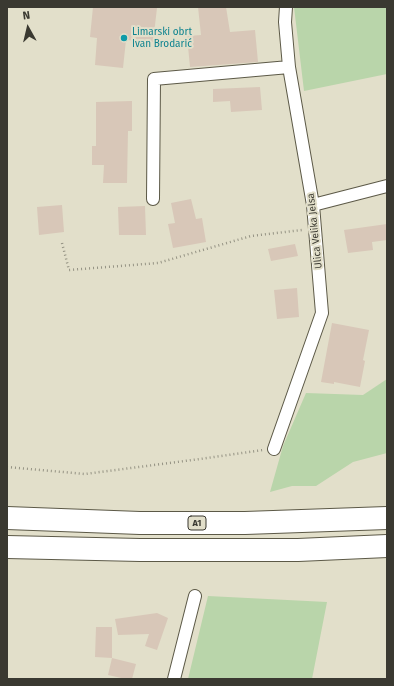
<!DOCTYPE html>
<meta charset="utf-8">
<style>
body{margin:0}
#map{position:relative;width:394px;height:686px;overflow:hidden;background:#e2dfca;font-family:"Fira Sans",sans-serif}
canvas{display:block}
.frame{position:absolute;inset:0;border:8px solid #3a3931;pointer-events:none}
.north{position:absolute;left:8px;top:8px;width:40px;height:40px;-webkit-text-stroke:3px #e2dfca;paint-order:stroke;rotate:352deg;font-size:11px;font-weight:700;line-height:16px;text-align:center;color:#3a3931}
.north::after{content:'';display:block;margin:auto;width:14px;height:18px;background:#3a3931;clip-path:polygon(50% 0,100% 100%,50% 72%,0 100%)}
</style>
<div id="map">
<canvas width="394" height="686"></canvas>
<div class="frame"></div>
<div class="north">N</div>
</div>
<script>
const ctx = document.querySelector('canvas').getContext('2d');
ctx.lineJoin = 'round';
function paint(path, color) {
  ctx.fillStyle = color;
  ctx.fill(path, 'evenodd');
}
function strokePath(path, color, width, dash) {
  ctx.strokeStyle = color;
  ctx.lineWidth = width;
  ctx.lineCap = dash ? 'butt' : 'round';
  ctx.setLineDash(dash || []);
  ctx.stroke(path);
}
function drawText(font, color, halo, rows, align = 'center') {
  ctx.font = font + ' "Fira Sans",sans-serif';
  ctx.lineWidth = 4;
  ctx.setLineDash([]);
  ctx.textBaseline = 'middle';
  ctx.strokeStyle = halo;
  ctx.fillStyle = color;
  for (const [text, x, y, turn = 0] of rows) {
    ctx.save();
    ctx.translate(x, y);
    ctx.rotate((+turn || 0) * Math.PI / 180);
    ctx.textAlign = isNaN(turn) ? turn : align;
    if (halo) ctx.strokeText(text, 0, 0);
    ctx.fillText(text, 0, 0);
    ctx.restore();
  }
}
const green = new Path2D(`
 M294,7H387V74L304,91Z
 M387,379V453L353,462L316,486H292L270,492L283,446L306,393L363,395Z
 M208,596L327,602L312,679H188Z`);
const building = new Path2D(`
 M93,7L157,8L153,42L126,40L123,68L95,65L97,38L90,37Z
 M198,7H226L230,32L255,30L258,62L190,67L187,36L201,35Z
 M260,87L262,110L231,112L230,101L213,102V89Z
 M132,101V131H128L127,183H103L104,165H92V146H96V102Z
 M191,199L196,219L202,218L206,242L173,248L168,224L175,223L171,203Z
 M62,205L64,232L39,235L37,207Z
 M145,206L146,235H119L118,207Z
 M387,224V240L372,242L373,250L348,253L344,230Z
 M295,244L298,256L271,261L268,249Z
 M297,288L299,317L277,319L274,290Z
 M332,323L369,330L363,360L365,361L360,387L334,382V384L321,382Z
 M157,613L168,618L157,650L145,646L149,634L118,635L115,619Z
 M96,627H112V658L95,657Z
 M112,658L136,664L132,679H126L108,675Z`);
const path = new Path2D(`
 M62,243L69,270L158,263L251,236L302,230
 M7,467L85,474L200,459L263,450`);
const street = new Path2D(`
 M153,199L154,79L289,67
 M313,205L387,186
 M274,449L322,313L313,205L289,67L285,22L286,7
 M174,679L195,596`);
const highway = new Path2D(`
 M7,518L140,523H245L387,518
 M7,547L140,550H298L387,546`);
const markers = [
 [124,38,4,"#0f9aa8"]
];
const shields = [
 [197,523,18]
];
const shieldNames = [
 ["A1",197,523]
];
const cultureNames = [
 ["Limarski obrt",132,32],
 ["Ivan Brodarić",132,44]
];
const streetNames = [
 ["Ulica Velika Jelsa",315,231,-96]
];
paint(green, '#b9d5aa');
paint(building, '#d8c7b8');
strokePath(street, '#5c5947', 14);
strokePath(highway, '#5c5947', 24);
strokePath(path, '#959384', 2.5, [1, 3]);
strokePath(street, '#fff', 12);
strokePath(highway, '#fff', 22);
for (const [x, y, r, color] of markers) {
  const dot = new Path2D();
  dot.arc(x, y, r, 0, 2 * Math.PI);
  ctx.fillStyle = color;
  ctx.fill(dot);
  strokePath(dot, '#e2dfca', 1.5);
}
for (const [x, y, w] of shields) {
  const box = new Path2D();
  box.roundRect(x - w / 2, y - 7, w, 14, 3);
  ctx.fillStyle = '#e2dfca';
  ctx.fill(box);
  strokePath(box, '#3a3931', 1);
}
drawText('bold 9px', '#3a3931', null, shieldNames);
drawText('10px', '#0d838f', '#e2dfca', cultureNames, 'left');
drawText('10px', '#3a3931', '#e2dfca', streetNames);
</script>
